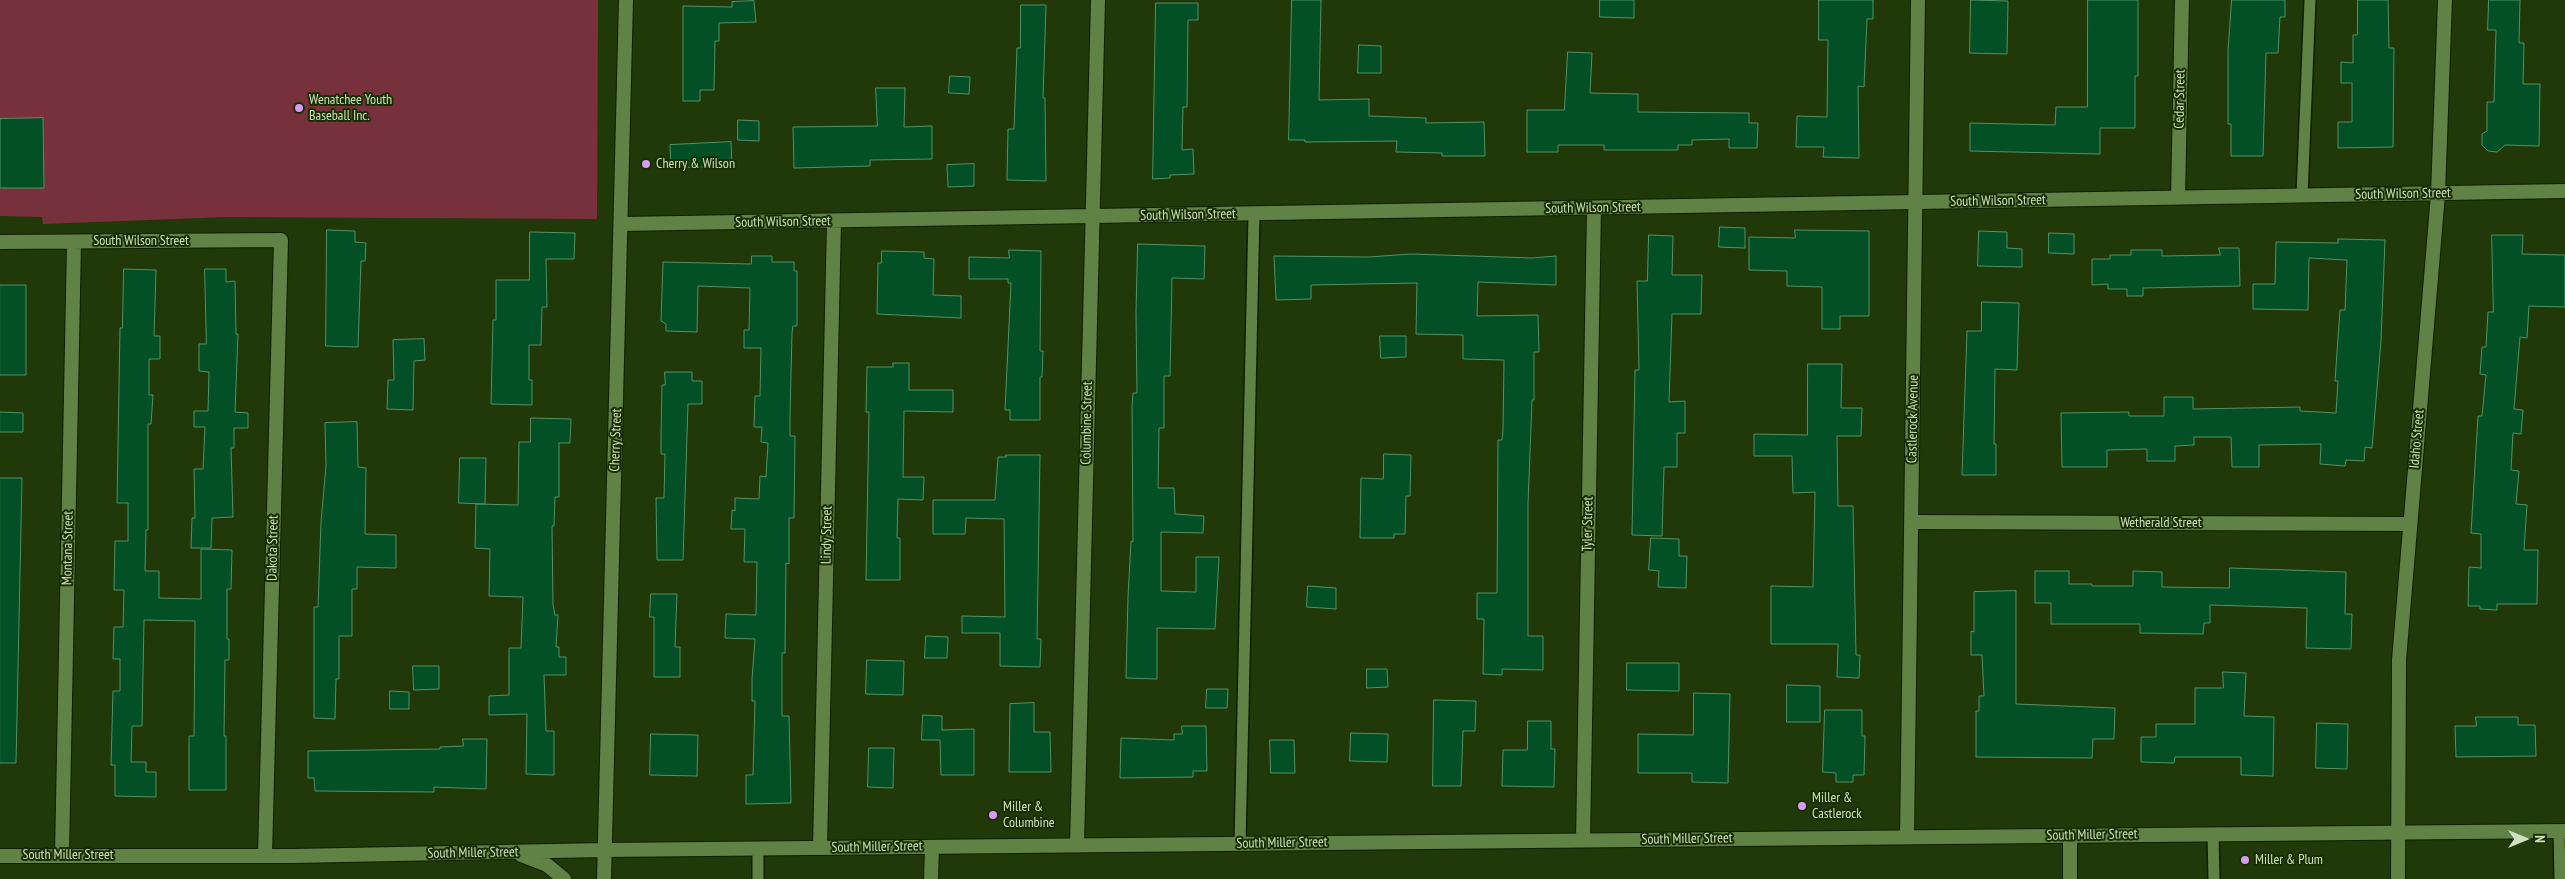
<!DOCTYPE html>
<style>
body{margin:0}
#map{position:relative;width:2565px;height:879px;overflow:hidden;background:#213909;font-family:"PT Sans Narrow",sans-serif}
canvas{display:block}
.north{position:absolute;left:2500px;top:814px;width:50px;height:50px;-webkit-text-stroke:4px #182e00;paint-order:stroke;rotate:90deg;font-size:14px;font-weight:700;line-height:20px;text-align:center;color:#cde0bf}
.north::after{content:'';display:block;margin:auto;width:18px;height:22px;background:#cde0bf;clip-path:polygon(50% 0,100% 100%,50% 72%,0 100%)}
</style>
<div id="map">
<canvas width="2565" height="879"></canvas>
<div class="north">N</div>
</div>
<script>
const ctx = document.querySelector('canvas').getContext('2d');
ctx.lineJoin = 'round';
function paint(path, color) {
  ctx.fillStyle = color;
  ctx.fill(path, 'evenodd');
}
function strokePath(path, color, width, dash) {
  ctx.strokeStyle = color;
  ctx.lineWidth = width;
  ctx.lineCap = dash ? 'butt' : 'round';
  ctx.setLineDash(dash || []);
  ctx.stroke(path);
}
function drawText(font, color, halo, rows, align = 'center') {
  ctx.font = font + ' "PT Sans Narrow",sans-serif';
  ctx.lineWidth = 4;
  ctx.setLineDash([]);
  ctx.textBaseline = 'middle';
  ctx.strokeStyle = halo;
  ctx.fillStyle = color;
  for (const [text, x, y, turn = 0] of rows) {
    ctx.save();
    ctx.translate(x, y);
    ctx.rotate((+turn || 0) * Math.PI / 180);
    ctx.textAlign = isNaN(turn) ? turn : align;
    if (halo) ctx.strokeText(text, 0, 0);
    ctx.fillText(text, 0, 0);
    ctx.restore();
  }
}
const green = new Path2D(`
 M0,0H598L597,219L226,217L43,224L42,217L0,216Z`);
const building = new Path2D(`
 M1292,0H1321L1319,100L1369,99V116L1426,118V123L1484,122L1485,156H1442V153L1396,152L1397,141L1305,142V140H1289Z
 M1600,0H1634V18L1600,17Z
 M1819,0H1873V19H1867L1864,87L1858,86L1859,158L1823,157L1824,147H1796L1797,116L1827,117L1828,40H1819Z
 M1971,0L2008,1L2007,54L1970,53Z
 M2088,0H2138V76H2135V128H2100V154L1970,151V123L2055,125L2056,107H2087Z
 M2232,0H2285V17H2280L2278,53H2266L2263,156H2231V124H2228V51Z
 M2358,0H2388L2389,48H2394L2393,147L2338,148V122H2352V83H2341V62L2353,63V35H2357Z
 M2489,0H2520L2519,43H2524L2523,84H2540L2539,146L2505,145L2497,152L2488,151L2482,145V134L2487,131V102H2494L2496,30H2488Z
 M754,1L756,22L719,23V41H715L714,90H700V101H683V6L732,7V2Z
 M1156,3H1198V20H1188L1187,107H1183L1182,150L1193,149L1194,174L1170,175V178L1153,179Z
 M1021,5H1046L1043,98H1045L1046,181L1007,180L1008,129H1014L1017,48H1020Z
 M1359,45L1381,46V73H1358Z
 M1568,52L1592,53L1590,93L1638,94V112L1749,113V123H1758L1757,148H1729V139L1692,140V145H1678V150H1604V145H1558V152H1527V110H1564Z
 M950,76L970,77L969,94L949,93Z
 M876,88H905L904,127L932,126V159L870,160V166L794,168L793,127L877,126Z
 M43,118L44,188H0V119Z
 M738,120L759,121V141L738,140Z
 M731,142L732,166L671,168L670,145Z
 M974,164V186L948,187L947,165Z
 M1720,227L1745,228V248L1719,247Z
 M327,230L355,231V242L366,243L365,261H361L358,347L326,346Z
 M1795,230L1869,231V316H1840V329H1822V287L1787,286V271L1749,270V237L1795,238Z
 M1979,231L2007,232V248L2022,249V267L1978,266Z
 M530,232L575,233L574,259H546L547,307H542L541,345H529V380H532V405L491,404L493,320H496V280H529Z
 M2049,233L2074,234V254L2049,253Z
 M1649,235L1673,236L1672,275H1702L1701,314H1672L1669,402L1685,401V433H1677V467H1664L1662,536L1632,535L1635,370H1639L1637,281H1647Z
 M2492,235H2523L2522,254L2565,255V307L2529,306L2527,338L2520,337L2514,409L2523,410L2521,434L2513,433L2511,470L2519,471L2516,504L2527,505L2524,550H2538L2537,604H2497V610L2480,609V606H2468L2469,567L2481,568V534L2471,533L2478,416H2482L2486,375L2480,374L2482,347H2486L2488,312H2493Z
 M2338,239L2385,240L2381,341L2372,448L2365,447L2364,461L2346,460L2345,466L2320,464L2321,444L2259,445V467H2232L2231,437H2194V445L2175,446V461H2147V449L2107,450V467H2062L2061,413L2129,412V416H2164V397H2193V409L2300,407V411L2336,413L2338,381H2335L2340,310H2345L2347,260L2309,258L2308,310L2253,309V284H2275L2276,242L2338,243Z
 M1138,244L1205,246L1204,279L1172,278L1170,376H1164V428H1159L1158,488H1174L1175,514L1204,516L1203,533L1161,532V591L1196,592V557H1219L1215,629L1157,628V679L1126,678L1128,597L1131,541L1133,542L1132,405L1133,393H1137L1136,314Z
 M2219,248H2239L2240,286L2143,288V296H2127V289H2108V284L2092,285V259H2110V255H2131V250H2162V256L2220,255Z
 M1009,250L1041,251L1040,351H1043L1042,377H1040V420H1010V410H1005L1011,283H1008V279H969V257L1009,258Z
 M882,251L924,252V258L934,259L933,295L961,296V318L877,314L878,263H881Z
 M1411,254L1532,258L1556,256V285L1478,282L1477,316L1538,315L1539,352H1534V400H1532L1528,504V636H1543V670L1502,669V675L1483,674L1484,619H1477V593H1497L1498,440H1502L1503,430L1504,360L1463,359V335L1416,334L1417,283L1311,285V299L1276,300L1274,256L1369,257Z
 M752,256H772V262H794V271H797V326H793L792,333L790,415V436H795L794,518H789V564L786,563L785,653H782V716H789L791,803L746,804V775H753L755,701H752V679L755,639L725,638L726,614L756,615L757,562H744L745,529H731L732,510L735,511V498L759,499L760,476L766,477L768,443L761,442L762,427H754L755,396H760L761,348H744V330H749L750,288L698,286L697,332L666,331V324L661,321L663,262L751,264Z
 M124,269L156,270L154,336H160V359H149V395H153L151,424H148V530H146L145,571H159V598L201,599V549L232,550L231,589H227V639H229V660H225L224,736H226V790H189V736H194L195,621L144,620L142,726H132L131,762H146V772H156V797L115,796V765H111L113,691H120V659H113L114,627H123L124,590H114L115,541H128V503H117L120,328H122Z
 M205,269H226V282L235,281L236,334H238L235,412L248,413V428H234V448H231L233,517L212,518L211,548H191L192,518H195L194,469H203L205,427H194V411H208L209,372L199,371V344H206Z
 M0,285H26V375H0Z
 M1982,302L2019,303L2017,370L1995,369L1994,444H1996V475H1962L1967,331H1981Z
 M1380,336H1406V357L1381,358Z
 M424,339L425,360L414,361L413,410L387,409L388,380H394L393,340Z
 M893,363H909V390H953V412L904,411L903,477H924L923,500L898,499L897,538H900V580H866L869,412H866L867,367H893Z
 M1808,364H1842L1841,408H1862L1861,436H1837L1838,506H1853L1856,655H1860L1859,678L1837,677L1838,644H1771V586L1813,587L1815,492L1793,493L1792,456H1754V434L1807,435Z
 M665,372H692V381H702V404H688L683,560H657L656,498H664L665,454H661V436L662,385H665Z
 M0,412L23,413V432H0Z
 M531,418L571,419L570,443H559V497H555L554,526H552L553,604L555,615H558L556,647H559V657H566V675H544L546,731H554V775L526,774L527,714L489,715V696L509,695V648H521L523,597L489,596L490,549L475,548L476,504L518,505L519,442H530Z
 M357,422L358,467L366,468L365,534L396,535V568L357,567V589H352V636H339V679H336L335,719L314,718V607H318L321,522L326,466L325,423Z
 M1384,454L1411,455L1410,496H1406L1405,534H1394V538H1360L1361,478L1383,479Z
 M1006,455H1040L1037,639H1041L1040,667L1000,666V633H962V616L1005,617L1004,519L966,518L965,534H933V500H995L998,457H1006Z
 M460,458H486L485,504L459,503Z
 M0,478H22L16,763H0Z
 M1651,538L1679,539V556H1687L1686,588L1658,587L1659,571L1649,570Z
 M2230,568L2346,572L2345,614H2352L2351,649L2306,648L2307,608L2210,605V623H2204L2203,634L2140,633V624H2051V603H2035V571H2069V584H2092V586H2133V571L2162,572V587L2229,588Z
 M1308,586L1336,588V609L1307,607Z
 M2016,591V704L2115,708L2114,739H2093L2092,758L1976,757V711H1979V696H1984L1982,655H1971V631L1974,632V592Z
 M651,594H677L675,647H680V677H654V617H650Z
 M926,636L948,637L947,658H925Z
 M867,660L904,661L903,695L866,694Z
 M1627,663H1679V691L1627,690Z
 M413,666H439V689L414,690Z
 M1367,669H1387L1388,687L1367,688Z
 M2223,672L2246,673L2244,716L2274,717L2273,776L2241,775V757H2175L2174,763L2141,762V737H2156V724H2195V688H2223Z
 M1787,685L1820,686V722H1787Z
 M1207,689H1228L1227,708H1206Z
 M390,691L409,692V709H390Z
 M1694,693L1730,694L1728,783L1692,782V773H1638V734L1693,735Z
 M1434,700L1476,701L1475,731H1463L1461,786H1433Z
 M1034,703V732H1050L1051,772H1009L1010,704Z
 M1825,710H1862V736H1865L1864,775H1853V782H1836V773L1823,772Z
 M923,715L942,716V730L974,729V775H941L940,740H922Z
 M2476,717H2518V725H2535L2536,756L2456,757L2455,726H2476Z
 M1528,721H1551V749H1555L1554,787L1502,786L1503,750H1527Z
 M2317,723L2348,724L2347,769L2316,768Z
 M1182,726H1206L1207,771H1193V777L1120,778L1121,738L1174,740V734H1182Z
 M1351,733L1388,734L1387,762L1350,761Z
 M651,734L698,735L697,776L650,775Z
 M463,739H487L486,789L434,787V792L315,791L314,778H308V751L440,749V747L463,746Z
 M1270,740H1294L1295,773H1271Z
 M869,748H894L893,788L868,787Z`);
const service = new Path2D(`
 M2302,196L2310,0
 M2559,831L2560,879
 M2213,834L2214,879
 M1240,844L1254,214
 M758,879V848`);
const minor = new Path2D(`
 M2178,198L2182,0
 M621,224L2565,191
 M0,242L281,240L265,855
 M1912,522L2410,524
 M1583,840L1594,208
 M1077,845L1098,0
 M820,848L834,222
 M62,854L74,242
 M931,879L932,847
 M2070,879V836
 M2398,879L2399,660L2438,194L2445,0`);
const tertiary = new Path2D(`
 M1907,837L1918,0`);
const secondary = new Path2D(`
 M521,855L547,865L564,879
 M0,856H293L604,850L2565,831
 M604,879L626,0`);
const markers = [
 [299,108,5,"#d79bf9"],
 [646,164,5,"#d79bf9"],
 [1802,806,5,"#d79bf9"],
 [993,815,5,"#d79bf9"],
 [2245,860,5,"#d79bf9"]
];
const streetNames = [
 ["Cedar Street",2180,99,-89],
 ["South Wilson Street",2403,194,-1],
 ["South Wilson Street",1998,201,-1],
 ["South Wilson Street",1593,208,-1],
 ["South Wilson Street",1188,215,-1],
 ["South Wilson Street",783,222,-1],
 ["South Wilson Street",141,241],
 ["Castlerock Avenue",1913,419,-89],
 ["Columbine Street",1087,423,-89],
 ["Idaho Street",2417,439,-85],
 ["Cherry Street",616,440,-88],
 ["Wetherald Street",2161,523],
 ["Tyler Street",1588,524,-89],
 ["Lindy Street",827,535,-89],
 ["Montana Street",68,548,-89],
 ["Dakota Street",273,548,-89],
 ["South Miller Street",2092,835,-1],
 ["South Miller Street",1687,839,-1],
 ["South Miller Street",1282,843,-1],
 ["South Miller Street",877,847,-1],
 ["South Miller Street",473,853,-1],
 ["South Miller Street",68,855]
];
const poiNames = [
 ["Wenatchee Youth",309,100],
 ["Baseball Inc.",309,116],
 ["Cherry & Wilson",656,164],
 ["Miller &",1812,798],
 ["Castlerock",1812,814],
 ["Miller &",1003,807],
 ["Columbine",1003,823],
 ["Miller & Plum",2255,860]
];
paint(green, '#77313d');
paint(building, '#034f26');
strokePath(building, '#519265', 1);
strokePath(service, '#0e1e01', 14);
strokePath(minor, '#0e1e01', 16);
strokePath(tertiary, '#0e1e01', 16);
strokePath(secondary, '#0e1e01', 16);
strokePath(service, '#608244', 11);
strokePath(minor, '#608244', 14);
strokePath(tertiary, '#608244', 14);
strokePath(secondary, '#608244', 14);
for (const [x, y, r, color] of markers) {
  const dot = new Path2D();
  dot.arc(x, y, r, 0, 2 * Math.PI);
  ctx.fillStyle = color;
  ctx.fill(dot);
  strokePath(dot, '#182e00', 2);
}
drawText('14px', '#cde0bf', '#182e00', streetNames);
drawText('14px', '#cde0bf', '#182e00', poiNames, 'left');
</script>
